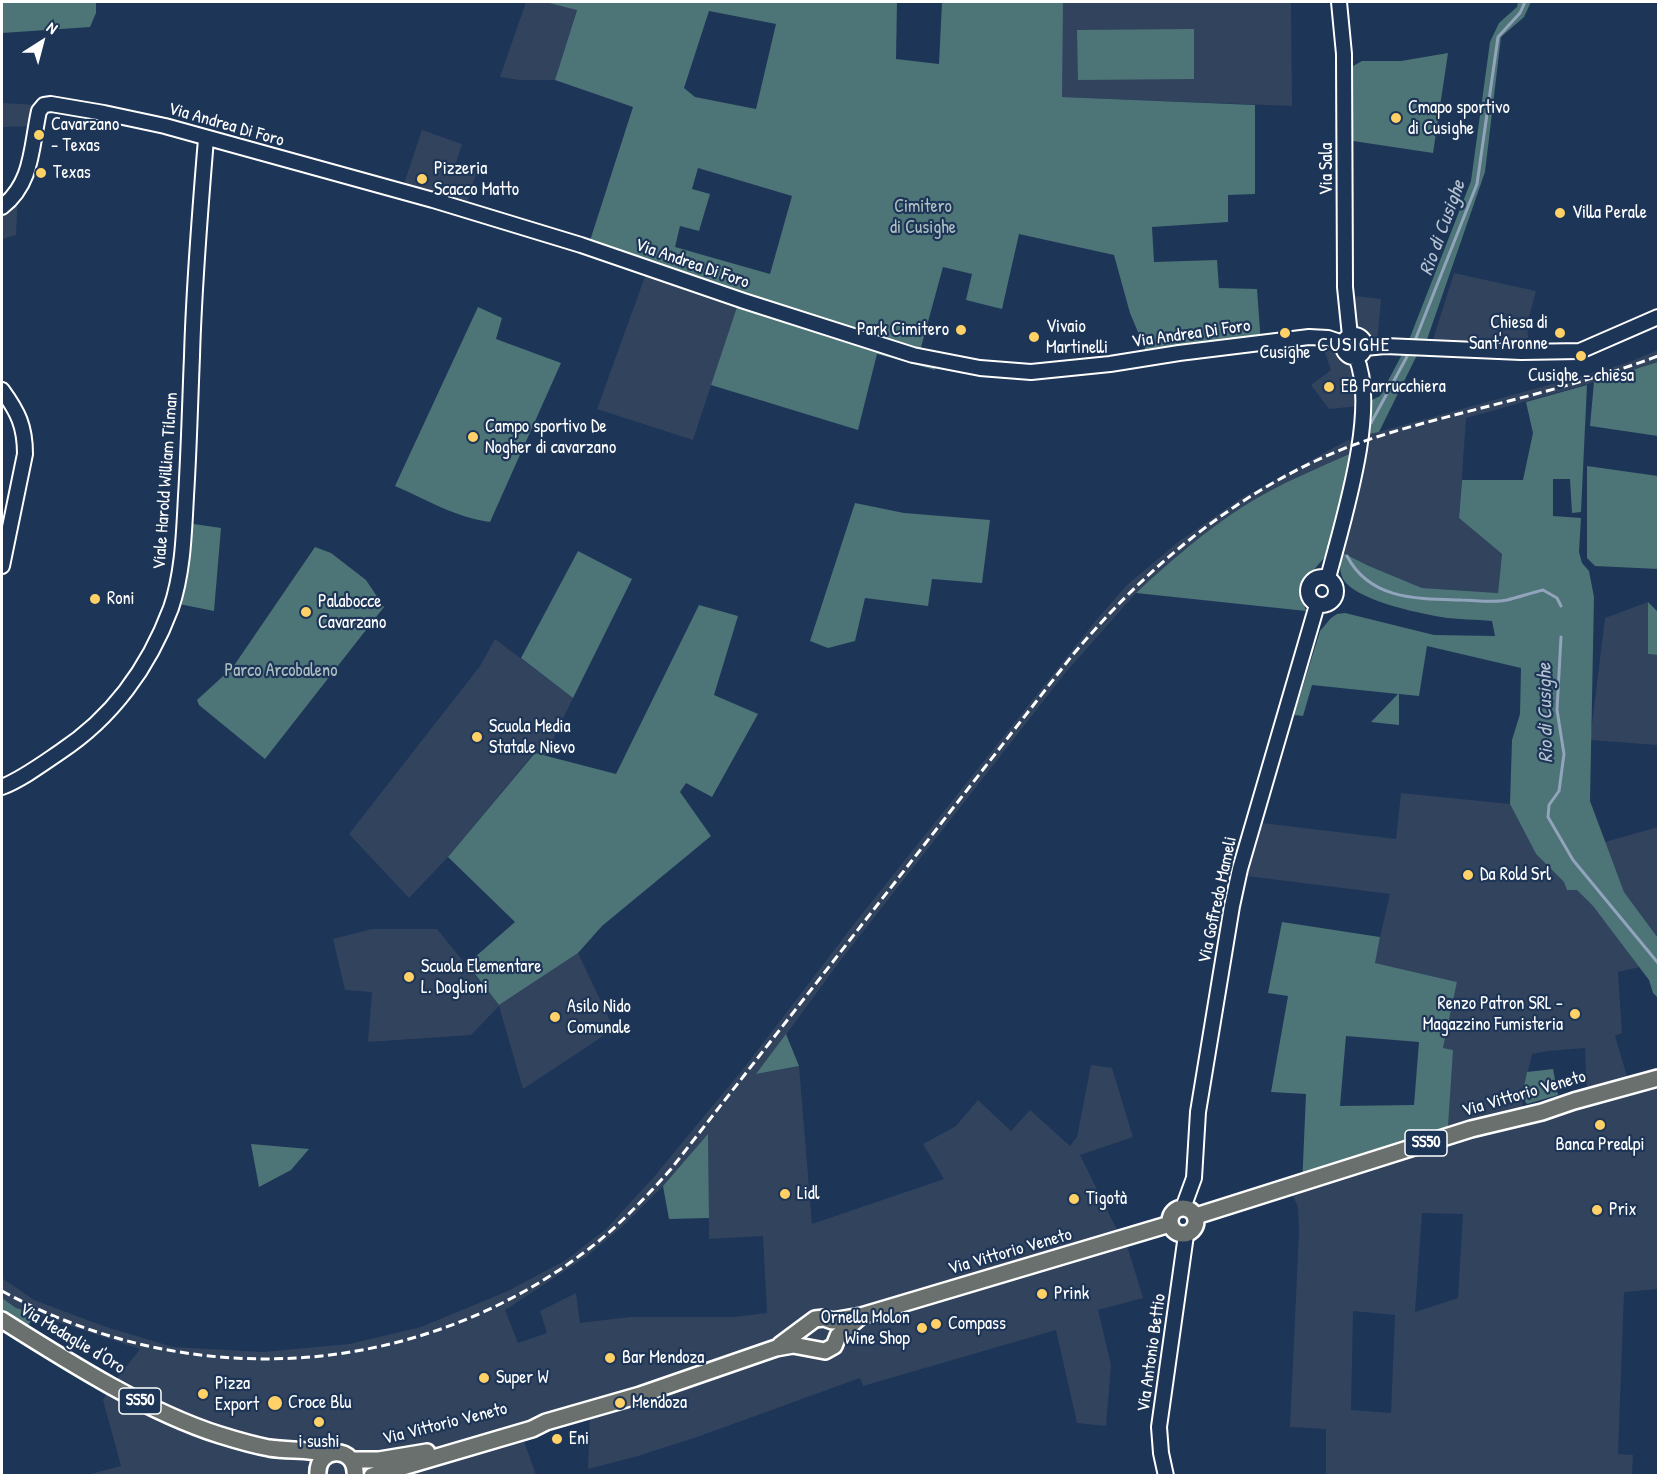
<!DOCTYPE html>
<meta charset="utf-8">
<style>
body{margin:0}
#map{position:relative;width:1660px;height:1477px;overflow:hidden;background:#1d3557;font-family:"Patrick Hand",sans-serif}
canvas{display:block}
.frame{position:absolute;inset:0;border:3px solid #fff;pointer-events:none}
.north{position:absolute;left:12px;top:12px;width:60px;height:60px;-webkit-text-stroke:4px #1d3557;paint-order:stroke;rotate:36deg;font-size:16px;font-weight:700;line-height:24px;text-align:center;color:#fff}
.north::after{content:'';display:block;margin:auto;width:21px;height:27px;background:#fff;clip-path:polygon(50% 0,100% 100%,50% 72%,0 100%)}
</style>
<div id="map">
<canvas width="1660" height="1477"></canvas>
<div class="frame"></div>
<div class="north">N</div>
</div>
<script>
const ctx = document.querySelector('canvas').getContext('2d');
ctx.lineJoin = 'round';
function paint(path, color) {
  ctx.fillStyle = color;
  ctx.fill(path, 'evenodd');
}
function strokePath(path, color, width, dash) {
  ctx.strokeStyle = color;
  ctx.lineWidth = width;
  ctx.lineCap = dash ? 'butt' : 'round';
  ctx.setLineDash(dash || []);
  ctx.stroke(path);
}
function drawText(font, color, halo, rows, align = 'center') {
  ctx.font = font + ' "Patrick Hand",sans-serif';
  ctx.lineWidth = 4.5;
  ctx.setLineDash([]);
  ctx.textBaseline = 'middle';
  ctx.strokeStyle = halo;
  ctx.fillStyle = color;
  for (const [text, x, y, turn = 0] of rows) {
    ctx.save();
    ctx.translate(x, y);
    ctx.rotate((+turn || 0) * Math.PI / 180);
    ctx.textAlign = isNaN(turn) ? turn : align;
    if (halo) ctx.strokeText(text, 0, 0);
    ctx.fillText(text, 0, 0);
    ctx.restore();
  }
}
const built = new Path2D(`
 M526,2H545L577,9L555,80H519L500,77Z
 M1062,2H1291L1292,106L1061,97Z
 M2,103L40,105L35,126L2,127Z
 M422,130L462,144L456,163L477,171L464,212L401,193Z
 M18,194L16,235L2,239V205Z
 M647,271L741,295L693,440L597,409Z
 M1454,273L1536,291L1527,325L1529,348L1432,343Z
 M1347,295L1381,299L1377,344L1352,346L1360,381V406L1329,409L1311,385L1331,370L1321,341L1352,346Z
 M1658,350V362L1631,372L1466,418L1459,518L1502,554L1498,593L1422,588L1369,566L1341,552L1359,449L1298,477L1245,506L1180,553L1136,593L1066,672L840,961L757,1074L799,1066L812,1224L944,1179L923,1144L956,1126L978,1100L1011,1131L1030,1110L1070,1146L1077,1137L1091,1065L1112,1068L1133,1137L1080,1155L1123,1242H1126L1143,1298L1098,1310L1111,1365L1106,1426L1077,1423L1056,1330L863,1386L860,1378L697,1437L638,1456L588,1469L590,1412L520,1430L536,1475L381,1476L379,1469L360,1476L87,1475L121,1466L103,1400L109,1389L140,1349L16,1308L2,1298V1278L34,1300L106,1327L173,1347L263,1352L349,1344L421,1327L508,1291L566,1260L606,1229L653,1178L744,1068L858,919L1097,619L1127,585L1178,542L1240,499L1346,441L1624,364ZM708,1135L709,1239L763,1236L767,1313L734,1317H630L580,1323L576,1293L540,1311L547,1333L518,1343L505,1310L586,1257L623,1226L663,1186Z
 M1648,602V654L1658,655V745L1590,740L1605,618Z
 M495,639L573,698L545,756L534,753L448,857L409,898L349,834L480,666Z
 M1401,793L1510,804L1536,854L1564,882L1577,890L1593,906L1640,967L1618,972L1622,1033L1615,1036L1629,1083L1658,1074V1289L1624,1292L1618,1454L1633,1455L1632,1475H1326V1429L1290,1427L1299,1231L1298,1207L1290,1190L1423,1149L1452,1050L1443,1048L1457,982L1374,963L1390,894L1247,876L1262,823L1396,839ZM1585,1048L1587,1097L1523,1117L1522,1097L1532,1054L1548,1051ZM1422,1213L1463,1214L1458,1298L1415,1312ZM1353,1311L1395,1315L1391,1413L1351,1410Z
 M1658,827V938L1624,892L1605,842Z
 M372,929H437L499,1005L578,953L614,1029L523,1089L499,1006L471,1035L368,1042L372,992L345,990L333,939Z`);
const green = new Path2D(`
 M2,2H96V13L90,27L2,33Z
 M545,2H897L896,59L939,64L942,2H1063L1062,97L1255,105V194L1228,195V222L1152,227L1154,262L1217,260L1219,288L1257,289L1261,344L1148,356L1130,313L1114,255L1019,234L1002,309L966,300L972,274L943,267L920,351L938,355L935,370L877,354L858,430L711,385L741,295L587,250L633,107L555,80L577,10ZM709,11L776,24L756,109L695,97L684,88ZM698,168L792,196L770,274L675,247L680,226L699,231L710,194L692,189Z
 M1518,2H1531L1524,17L1501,37L1485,172L1423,351L1416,357L1379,432L1356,437L1360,406L1380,396L1407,345L1471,181L1490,42L1499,23L1517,7Z
 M1194,29V79L1078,80L1077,30Z
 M1448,53L1433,153L1353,141V66L1362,61H1401Z
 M478,307L502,318L496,339L561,363L490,522C457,518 425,499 395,486Z
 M1658,362V436L1590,426L1594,382Z
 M1587,385L1581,512L1572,513L1570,479H1553V516L1581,518L1579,552L1582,563L1589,571L1594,597L1590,801L1624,892L1658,938V998L1653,993L1649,980L1593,906L1577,890H1567L1564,882L1536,854L1510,804L1512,740L1520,714L1521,668L1427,646L1419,696L1399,694V725L1371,722L1398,694L1312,685L1303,716L1294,715L1320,631L1331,618L1337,614L1345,613L1434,635L1495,636L1492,621C1475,619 1458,620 1441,617C1418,613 1355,600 1343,579C1339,570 1340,561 1341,552L1369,566L1422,588L1498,593L1502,554L1459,518L1462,480H1523L1533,433L1526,402Z
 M1360,449L1325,557L1303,582L1300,593L1306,611L1136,593C1170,561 1205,531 1244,506C1280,483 1321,467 1360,449Z
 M1587,466L1658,476V569L1595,566L1587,558Z
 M855,503L904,513L990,520L982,583L932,579L928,606L865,598L855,641L828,648L810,641Z
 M187,523L221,528L214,611L174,603Z
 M315,547L331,553L366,580L384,607L265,759L199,705L197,700L233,667Z
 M578,551L632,579L573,698L521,658Z
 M1648,602L1658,612V655L1648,654Z
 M699,605L738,616L714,695L758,714L712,797L686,783L680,792L711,836L602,926L578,953L499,1005L467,964L515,922L448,857L535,753L616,774Z
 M1282,922L1380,937L1375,963L1457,982L1443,1048L1453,1050L1447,1141L1302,1186L1306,1094L1271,1092L1288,996L1268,993ZM1346,1036L1419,1042L1414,1105L1340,1106Z
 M786,1034L799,1066L756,1074Z
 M1553,1069L1558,1095L1527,1104L1522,1097L1527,1072Z
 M708,1134L709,1218L669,1219L663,1186Z
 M251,1144L309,1149L291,1170L259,1187Z
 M2,1298L16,1308L36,1314L20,1337L2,1324Z`);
const stream = new Path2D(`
 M1414,343L1477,184L1498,37L1520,13L1525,2
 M1371,423L1410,351
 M1347,556C1370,600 1417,599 1461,600C1475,600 1493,603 1507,600C1519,597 1531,593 1543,590L1557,598L1561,606
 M1561,637L1557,710L1564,754L1559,791L1549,805L1548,817L1573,860L1658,963`);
const secondary = new Path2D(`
 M1339,2L1344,54L1345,287L1350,336
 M2,207C33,183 31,147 39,111L44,105L51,104L104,113L165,126L433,200L581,245L744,301L913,355L980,368L1031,372L1110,364L1179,353L1309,337L1328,338L1343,343
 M1343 346a11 11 0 1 1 22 0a11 11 0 1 1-22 0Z
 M1365,348L1385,346L1521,352L1580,351L1658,317
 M2,390C18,412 25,426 25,454L2,566
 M1308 591a14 14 0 1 1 28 0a14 14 0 1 1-28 0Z
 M1328,578C1342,523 1379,410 1356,357
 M2,787C22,779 41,765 60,752C112,718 149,667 171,608C183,573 184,533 186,496C189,449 190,403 192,356C194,283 200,211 206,139
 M1183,1208L1194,1178L1198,1112L1232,906L1240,869L1317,605
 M1166,1476L1161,1453L1159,1427L1186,1235`);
const primary = new Path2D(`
 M1170 1221a13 13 0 1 1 26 0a13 13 0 1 1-26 0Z
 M1196,1216L1471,1129L1542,1112L1574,1101L1658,1078
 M2,1320C67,1361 147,1412 220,1435C236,1440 253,1445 269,1448C289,1451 309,1449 328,1454
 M780,1345L815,1319L824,1318L832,1321L861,1316L1170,1224
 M352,1460H379L427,1452
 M318,1476C315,1445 358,1445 355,1476
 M372,1476L532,1429L546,1422L640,1395L776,1348L793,1345L825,1351L834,1346L838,1336L861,1316`);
const rail = new Path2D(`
 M2,1291C191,1394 418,1380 590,1248C620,1225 646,1197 671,1169L1071,657C1146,567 1238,490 1348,447C1385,433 1424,423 1462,413C1528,396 1594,380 1658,356`);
const markers = [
 [1396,118,6,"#ffd166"],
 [39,135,6,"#ffd166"],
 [41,173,6,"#ffd166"],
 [422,179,6,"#ffd166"],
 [1560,213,6,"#ffd166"],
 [961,330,6,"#ffd166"],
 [1285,333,6,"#ffd166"],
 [1560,333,6,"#ffd166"],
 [1034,337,6,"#ffd166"],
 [1581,356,6,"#ffd166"],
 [1329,387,6,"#ffd166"],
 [473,437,6,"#ffd166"],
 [95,599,6,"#ffd166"],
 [306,612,6,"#ffd166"],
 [477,737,6,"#ffd166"],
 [1468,875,6,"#ffd166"],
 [409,977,6,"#ffd166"],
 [1575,1014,6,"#ffd166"],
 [555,1017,6,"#ffd166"],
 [1600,1125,6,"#ffd166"],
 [785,1194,6,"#ffd166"],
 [1074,1199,6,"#ffd166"],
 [1597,1210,6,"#ffd166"],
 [1042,1294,6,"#ffd166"],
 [936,1324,6,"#ffd166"],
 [922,1328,6,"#ffd166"],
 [610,1358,6,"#ffd166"],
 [484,1378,6,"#ffd166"],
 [203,1394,6,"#ffd166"],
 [275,1403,8,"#ffd166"],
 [620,1403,6,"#ffd166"],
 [319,1422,6,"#ffd166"],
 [557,1439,6,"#ffd166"]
];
const shields = [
 [1426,1143,42],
 [140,1401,42]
];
const shieldNames = [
 ["SS50",1426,1143],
 ["SS50",140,1401]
];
const poiNames = [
 ["Cmapo sportivo",1408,108],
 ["di Cusighe",1408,129],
 ["Cavarzano",51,125],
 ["- Texas",51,146],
 ["Pizzeria",434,169],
 ["Scacco Matto",434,190],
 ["Texas",53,173],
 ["Villa Perale",1572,213],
 ["Chiesa di",1548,323,"right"],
 ["Sant'Aronne",1548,344,"right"],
 ["Vivaio",1046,327],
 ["Martinelli",1046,348],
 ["Park Cimitero",949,330,"right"],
 ["Cusighe",1285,353,"center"],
 ["Cusighe - chiesa",1581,376,"center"],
 ["EB Parrucchiera",1341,387],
 ["Campo sportivo De",485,427],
 ["Nogher di cavarzano",485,448],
 ["Roni",107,599],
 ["Palabocce",318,602],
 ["Cavarzano",318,623],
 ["Scuola Media",489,727],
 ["Statale Nievo",489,748],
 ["Da Rold Srl",1480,875],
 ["Scuola Elementare",421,967],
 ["L. Doglioni",421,988],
 ["Renzo Patron SRL -",1563,1004,"right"],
 ["Magazzino Fumisteria",1563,1025,"right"],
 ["Asilo Nido",567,1007],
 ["Comunale",567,1028],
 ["Banca Prealpi",1600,1145,"center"],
 ["Lidl",797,1194],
 ["Tigotà",1086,1199],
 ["Prix",1609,1210],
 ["Prink",1054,1294],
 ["Ornella Molon",910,1318,"right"],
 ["Wine Shop",910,1339,"right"],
 ["Compass",948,1324],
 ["Bar Mendoza",622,1358],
 ["Super W",496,1378],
 ["Pizza",215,1384],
 ["Export",215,1405],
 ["Croce Blu",288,1403],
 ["Mendoza",632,1403],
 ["Eni",569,1439],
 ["i sushi",319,1442,"center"]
];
const streetNames = [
 ["Via Andrea Di Foro",226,125,16],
 ["Via Sala",1327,169,-90],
 ["Via Andrea Di Foro",692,264,19],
 ["Via Andrea Di Foro",1191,334,-8],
 ["Viale Harold William Tilman",166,481,-86],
 ["Via Goffredo Mameli",1218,900,-78],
 ["Via Vittorio Veneto",1524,1094,-16],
 ["Via Vittorio Veneto",1010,1252,-16],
 ["Via Medaglie d'Oro",72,1339,31],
 ["Via Antonio Bettio",1152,1353,-82],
 ["Via Vittorio Veneto",445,1424,-14]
];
const parkNames = [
 ["Cimitero",923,207],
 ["di Cusighe",923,228],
 ["Parco Arcobaleno",281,671]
];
const waterNames = [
 ["Rio di Cusighe",1443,228,-70],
 ["Rio di Cusighe",1546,713,-91]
];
const neighbourhoodNames = [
 ["CUSIGHE",1354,346]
];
paint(built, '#32435e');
paint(green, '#4d7477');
strokePath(stream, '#91a4bb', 3);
strokePath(secondary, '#fff', 18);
strokePath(primary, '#fff', 20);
strokePath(secondary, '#1d3557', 14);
strokePath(primary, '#6a706d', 15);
strokePath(rail, '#fff', 3, [9, 4.5]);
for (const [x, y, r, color] of markers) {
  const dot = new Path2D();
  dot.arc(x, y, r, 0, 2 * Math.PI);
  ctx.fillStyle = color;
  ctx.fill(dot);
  strokePath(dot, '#1d3557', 2);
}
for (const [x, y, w] of shields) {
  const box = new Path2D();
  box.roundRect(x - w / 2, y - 13, w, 26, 4.5);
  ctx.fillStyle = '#1d3557';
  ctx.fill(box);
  strokePath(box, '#fff', 1.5);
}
drawText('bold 16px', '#fff', null, shieldNames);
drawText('18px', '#fff', '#1d3557', poiNames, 'left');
drawText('18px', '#fff', '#1d3557', streetNames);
drawText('18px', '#afc0c2', '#1d3557', parkNames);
drawText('italic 20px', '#b6c3d2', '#1d3557', waterNames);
ctx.letterSpacing = '1.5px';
drawText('20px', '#fff', '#1d3557', neighbourhoodNames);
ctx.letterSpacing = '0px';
</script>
